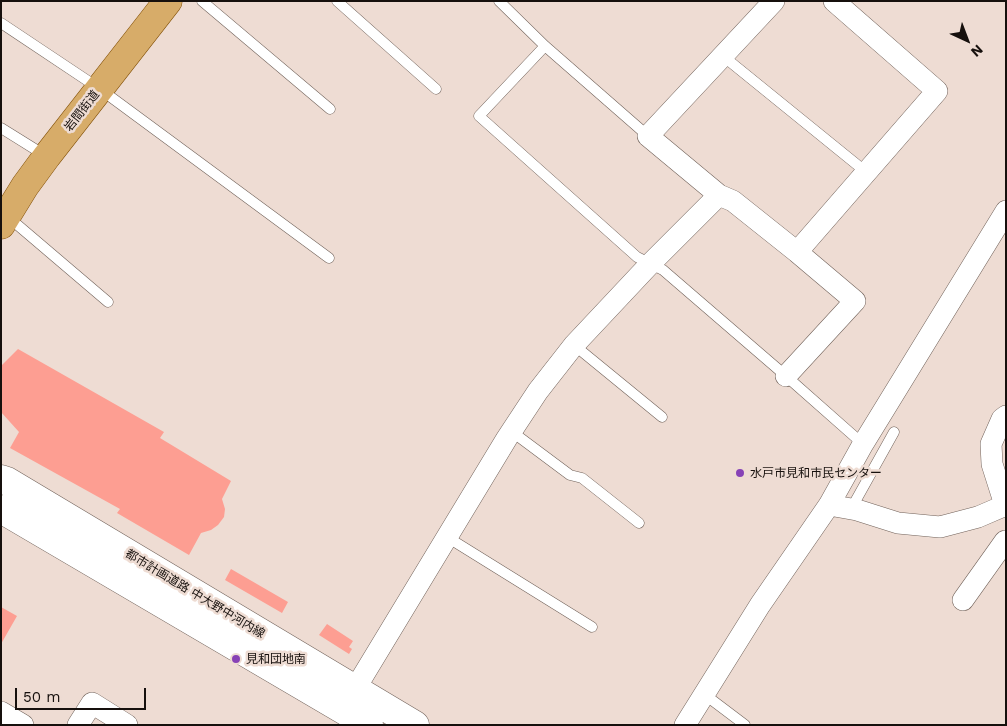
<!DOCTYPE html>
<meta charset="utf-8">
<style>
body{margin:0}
#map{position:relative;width:1007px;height:726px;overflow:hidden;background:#eedcd3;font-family:"Work Sans",sans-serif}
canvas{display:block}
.frame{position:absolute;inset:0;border:2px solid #16100d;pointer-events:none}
.north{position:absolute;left:942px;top:15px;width:50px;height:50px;-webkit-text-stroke:4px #eedcd3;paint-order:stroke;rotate:137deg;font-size:14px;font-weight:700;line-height:20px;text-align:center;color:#16100d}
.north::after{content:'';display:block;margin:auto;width:18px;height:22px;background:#16100d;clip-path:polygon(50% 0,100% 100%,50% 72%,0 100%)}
.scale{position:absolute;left:15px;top:688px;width:131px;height:22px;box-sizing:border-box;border:2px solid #16100d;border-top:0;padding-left:6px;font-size:15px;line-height:18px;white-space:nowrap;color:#16100d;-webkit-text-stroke:4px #eedcd3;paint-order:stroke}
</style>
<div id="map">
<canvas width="1007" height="726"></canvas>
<div class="frame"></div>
<div class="north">N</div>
<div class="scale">50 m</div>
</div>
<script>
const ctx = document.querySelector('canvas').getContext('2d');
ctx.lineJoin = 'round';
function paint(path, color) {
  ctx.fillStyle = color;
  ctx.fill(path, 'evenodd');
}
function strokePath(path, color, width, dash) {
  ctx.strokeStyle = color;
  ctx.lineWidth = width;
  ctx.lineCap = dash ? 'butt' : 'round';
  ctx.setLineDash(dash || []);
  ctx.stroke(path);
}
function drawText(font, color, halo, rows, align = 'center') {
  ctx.font = font + ' "Work Sans","Noto Sans JP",sans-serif';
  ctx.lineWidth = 5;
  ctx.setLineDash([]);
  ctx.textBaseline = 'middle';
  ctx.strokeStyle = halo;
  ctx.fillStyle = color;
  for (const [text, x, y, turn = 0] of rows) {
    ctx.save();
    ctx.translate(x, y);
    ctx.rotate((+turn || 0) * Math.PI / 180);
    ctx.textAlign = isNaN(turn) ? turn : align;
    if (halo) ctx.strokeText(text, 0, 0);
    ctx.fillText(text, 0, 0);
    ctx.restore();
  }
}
const building = new Path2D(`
 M18,349L164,432L160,438L231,481L222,499L225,509L224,517L218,525L211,530L201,533L189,555L117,513L120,509L10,448L19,432L1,412V366Z
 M231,569L288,602L282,613L225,580Z
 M1,607L17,616L1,644Z
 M327,624L353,641L349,647L352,649L349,654L319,635Z`);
const lane = new Path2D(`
 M202,1L330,109
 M337,1L436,89
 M499,1L545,46L648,136
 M1,23L100,89L329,258
 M545,46L479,116L637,257L663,270L786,376L863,444
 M723,56L866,172
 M1,128L46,156
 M7,216L108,302
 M574,345L662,417
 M511,431L570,475L582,478L639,523
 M851,509L894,432
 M447,537L592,627
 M704,694L745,725`);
const street = new Path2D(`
 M774,1L648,136L719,195L733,201L797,252L855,301L786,376
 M797,252L937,91L834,1
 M829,505L857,510L898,523L940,527L978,517L1006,505
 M1005,505L992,464L991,444L1002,419L1006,416
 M963,600L1005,541
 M355,689L507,438L538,391L574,345L651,263L719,195
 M1,712L23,725
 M78,725L92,703L127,725
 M685,725L760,605L829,505L863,444L1006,211`);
const secondary = new Path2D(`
 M1,479L7,481L415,725
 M1,509L369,725`);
const primary = new Path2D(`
 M1,225L25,186L47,156L168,1`);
const markers = [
 [740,473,5,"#8742b6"],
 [236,659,5,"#8742b6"]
];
const streetNames = [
 ["岩間街道",82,111,-52],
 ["都市計画道路 中大野中河内線",195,594,31]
];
const poiNames = [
 ["水戸市見和市民センター",750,473],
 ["見和団地南",246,659]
];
paint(building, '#fd9e92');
strokePath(lane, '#71625a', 11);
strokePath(street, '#71625a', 22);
strokePath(secondary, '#71625a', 29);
strokePath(primary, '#835108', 29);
strokePath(lane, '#fff', 10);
strokePath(street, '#fff', 21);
strokePath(secondary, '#fff', 28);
strokePath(primary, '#d7ac69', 28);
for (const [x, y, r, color] of markers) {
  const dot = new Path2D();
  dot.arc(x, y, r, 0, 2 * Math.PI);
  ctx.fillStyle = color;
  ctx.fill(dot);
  strokePath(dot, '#eedcd3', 2);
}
drawText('12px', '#16100d', '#eedcd3', streetNames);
drawText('12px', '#16100d', '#eedcd3', poiNames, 'left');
</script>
